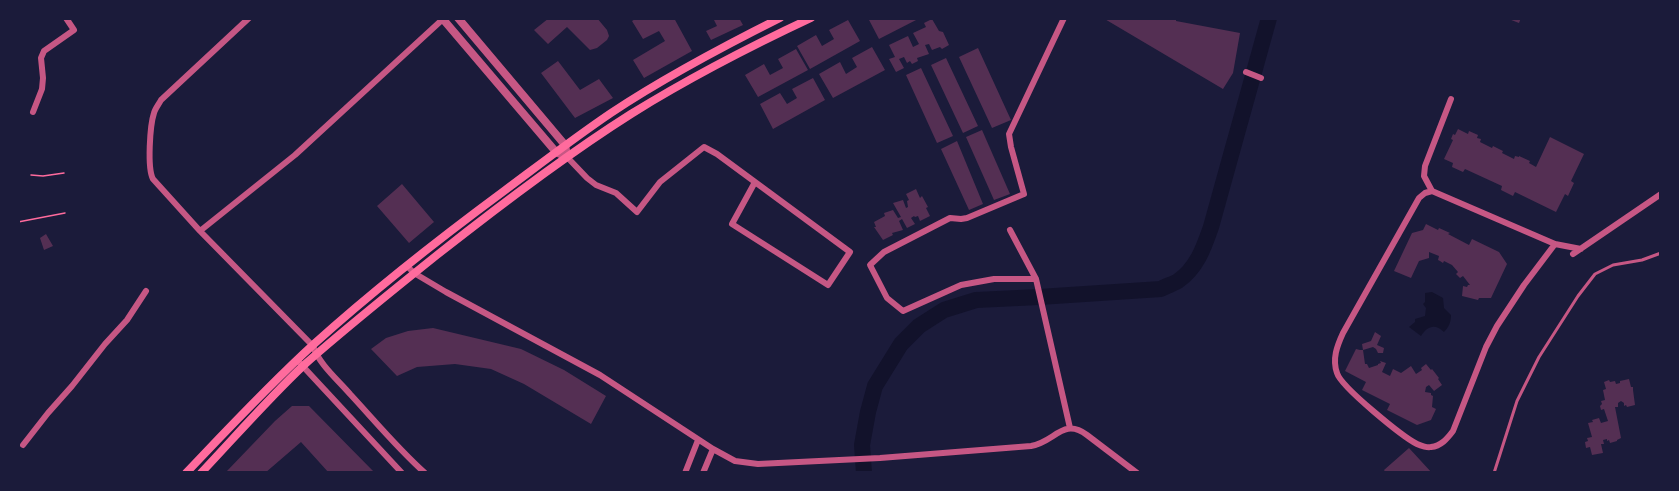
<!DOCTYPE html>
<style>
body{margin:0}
#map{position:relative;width:1679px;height:491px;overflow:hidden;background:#1b1b3a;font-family:"Varela Round",sans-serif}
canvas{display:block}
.frame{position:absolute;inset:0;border:20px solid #1b1b3a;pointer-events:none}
</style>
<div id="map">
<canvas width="1679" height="491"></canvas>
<div class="frame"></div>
</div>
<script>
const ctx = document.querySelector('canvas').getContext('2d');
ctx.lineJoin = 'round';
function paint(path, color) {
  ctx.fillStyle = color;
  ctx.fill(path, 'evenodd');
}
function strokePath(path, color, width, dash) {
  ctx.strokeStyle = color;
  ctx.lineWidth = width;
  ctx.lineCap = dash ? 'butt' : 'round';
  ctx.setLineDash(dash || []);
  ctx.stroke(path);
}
const water = new Path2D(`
 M1432,292L1443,298L1444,308L1451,315C1451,322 1449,327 1444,332C1435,323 1427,326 1421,336L1409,327L1415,322V319L1425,316L1426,308L1423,304L1425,302V293Z`);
const river = new Path2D(`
 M864,473L862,445L868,412L875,386L901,344L919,326L944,310L976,300L1039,297L1161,289C1166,286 1173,284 1178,281C1197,268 1204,247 1211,227L1269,18`);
const building = new Path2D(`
 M549,18H597L607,30L609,36L607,40L597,48L590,50L567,27L548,44L534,30Z
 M637,18H674L692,51L644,78L633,60L665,41L659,31L643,39L632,21Z
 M713,18H739L743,25L711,40L706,31L717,26Z
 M868,18H920L879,39Z
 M1103,18H1176V21L1240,33L1233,73L1223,89Z
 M1506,18H1521L1519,23Z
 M932,19L939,31L943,32L949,45L942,49L940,47L932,50L929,44L925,45L929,54L917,58L918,61L912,64L910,61L907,63L904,57L899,59L904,68L896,72L889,59L895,57L889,45L908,36L913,47L919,44L913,33L926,27L924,23Z
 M848,20L860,41L810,69L797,46L816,35L822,46L834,39L829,30Z
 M872,47L885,70L833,98L819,74L840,62L846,74L857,67L852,58Z
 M978,48L1011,120L992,128L959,57Z
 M796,49L808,70L758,97L745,75L764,64L770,75L783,68L778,59Z
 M946,58L978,126L963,133L931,65Z
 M558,61L580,90L599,79L613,98L575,118L541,73Z
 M921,68L953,136L937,143L906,75Z
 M813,78L825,100L773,129L760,104L780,93L787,104L797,98L792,89Z
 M1458,129L1468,134L1469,131L1478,135L1477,138L1481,139L1480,142L1492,148L1493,146L1503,151L1502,153L1514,159L1515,156L1519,157V156L1530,161L1529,163L1536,167L1550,137L1584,154L1571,181L1574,183L1568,196L1565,194L1556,212L1515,192L1513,196L1501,190L1502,186L1465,169L1463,172L1452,167L1453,163L1444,159L1453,140L1451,139L1453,134L1455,135Z
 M982,130L1010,194L994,200L966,137Z
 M957,141L983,204L969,210L941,149Z
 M402,184L434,222L409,243L377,206Z
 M916,189L920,198L922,196L928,207L926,208L930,216L920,221L918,216L915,217L914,216L911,218L915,224L907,228L902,219L899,221L903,230L892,233L893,235L883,240L874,227H876L874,222L885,216L884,213L893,210L898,218L901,217L893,203L903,200L906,208L908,207L907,201L909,200L906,194Z
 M1426,224L1438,230L1439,228L1450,233L1448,234L1469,245L1472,239L1499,252L1507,264L1491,298H1479L1478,300L1462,296L1463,286L1467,287L1468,285H1470L1463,276L1460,278L1456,274L1458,272L1452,265L1444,261L1443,263L1440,261L1438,260L1439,256L1429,252V258L1419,261L1411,278L1394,271L1412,233L1423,230Z
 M46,234L53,246L44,250L40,238Z
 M433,328L521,349L564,370L606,396L591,424L524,384L491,369L455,364L417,367L397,376L371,349L386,338L408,331Z
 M1375,332L1381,336L1377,345L1384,348L1383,353H1378L1376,349L1373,347L1363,350L1365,364H1367L1369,368L1378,365V364L1381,363L1380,361L1386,363L1382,372L1390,376L1393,369L1401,373L1411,366L1416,374L1422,370L1421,368L1426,364L1431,370L1432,369L1439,378L1438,379L1442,385L1434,391L1429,385L1426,387L1425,392L1431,393V395L1433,396L1432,407L1436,409L1431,420L1417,425L1387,410L1390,404L1362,390L1366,382L1345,371L1356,349L1360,350H1363L1362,344L1371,341Z
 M1629,379L1631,387H1633V390L1635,405L1627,407L1626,405L1624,406V403L1621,401L1618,403V407H1615L1621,438L1617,440V441L1610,443L1609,440L1607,441V439L1603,440L1604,444H1601L1603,453L1592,455L1590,447L1586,448L1585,442L1588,441L1587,438L1592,437L1588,423L1593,422L1592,420L1599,418L1601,423L1608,421L1604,409L1601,410L1600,406L1602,404L1601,401L1605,400L1603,390L1606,389L1604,382L1609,380L1610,382L1615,381L1616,384L1620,383V381Z
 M292,406H309L375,473H329L301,442L265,473H227L226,472L275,421Z
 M1409,448L1432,473H1386L1384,470Z`);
const path = new Path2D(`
 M31,175L43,176L64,173
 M18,222L65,213`);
const service = new Path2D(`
 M1494,473L1517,401L1539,357L1578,296L1595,274L1613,265L1642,260L1661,253`);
const minor = new Path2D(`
 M249,18L161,100C159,104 155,109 154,113C150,125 147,168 153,179L200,231L313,346C319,364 337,379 350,394C375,421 398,449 425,473
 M1246,72L1261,78
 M33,112L42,89L43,78L41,58L44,51L74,30L66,18
 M567,157L587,178L596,185L616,193L637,212L660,182L704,147L717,154L850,252L828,285L732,224L755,182
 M1432,191L1424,176L1425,166L1451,99
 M1010,230L1036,279L1070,428
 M200,231L295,155L443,19
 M1555,244L1432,191L1425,193L1419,198L1343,333C1337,346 1332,359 1337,373C1341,387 1403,437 1417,444C1421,446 1428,448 1431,447C1441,446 1447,439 1453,431L1486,347L1497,326L1524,285L1555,244L1581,249
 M1573,254L1661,194
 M407,266L414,273L446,292L600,375L713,449L735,461L758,464L880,458L1031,446C1055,442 1063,417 1087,435L1137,473
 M1036,279H994L961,285L903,311L887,298L870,265L884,252L950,218L961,219L967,218L1024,194L1011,147L1009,134L1064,18
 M297,360L402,473
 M23,445L48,413L72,386L105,344L127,320L146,291
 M685,473L698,440
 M703,473L713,449`);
const tertiary = new Path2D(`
 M442,18L556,152L567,157
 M458,18L565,145L566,150`);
const secondary = new Path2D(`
 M186,473C228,429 269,385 314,344C374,290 439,239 504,191C539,165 574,138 611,113C665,77 722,47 780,18
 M201,473C235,437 268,399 304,365C347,327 392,291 437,255C499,206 563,157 631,114C689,78 749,47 811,18`);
paint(water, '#12122b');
strokePath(river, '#12122b', 16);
paint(building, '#542f53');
strokePath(path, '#ff6b9d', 1.5);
strokePath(service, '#c65784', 3);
strokePath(minor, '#c65784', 6);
strokePath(tertiary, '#c65784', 8);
strokePath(secondary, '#ff6b9d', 8);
</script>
